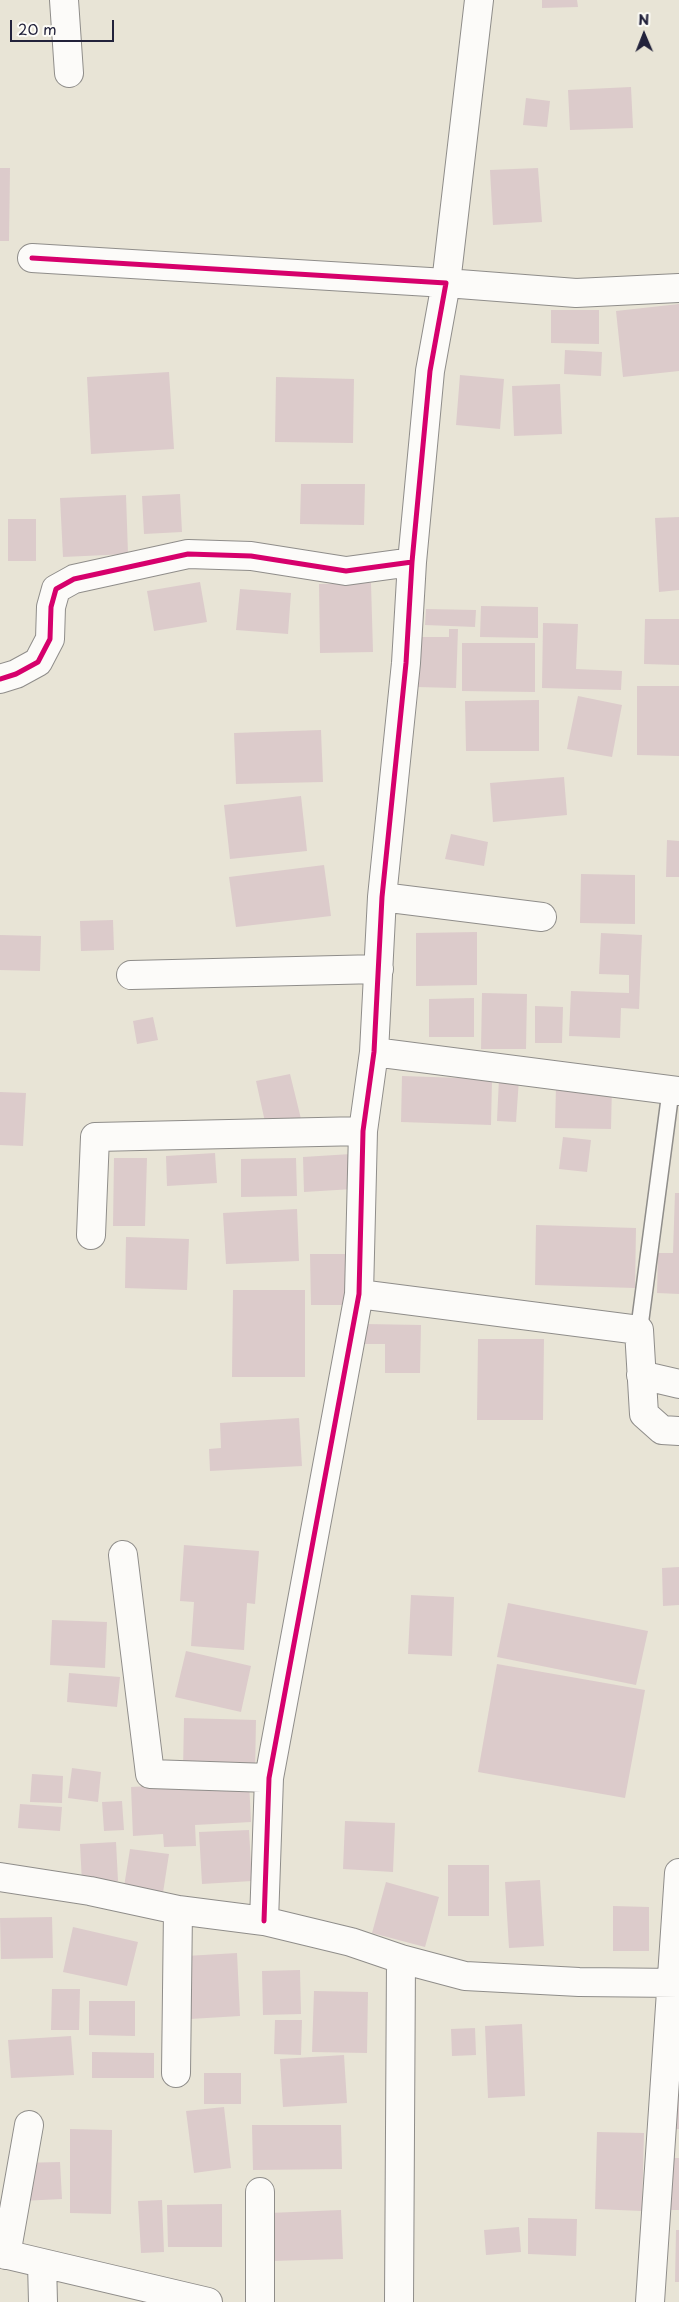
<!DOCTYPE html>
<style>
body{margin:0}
#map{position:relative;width:679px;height:2302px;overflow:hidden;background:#e8e4d6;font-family:"Playpen Sans",sans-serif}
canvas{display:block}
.north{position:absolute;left:619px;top:10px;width:50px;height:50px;-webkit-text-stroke:4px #fdfcf7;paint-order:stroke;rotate:359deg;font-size:14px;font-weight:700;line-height:20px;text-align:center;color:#22223b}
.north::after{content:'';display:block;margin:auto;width:18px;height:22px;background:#22223b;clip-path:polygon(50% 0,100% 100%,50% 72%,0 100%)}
.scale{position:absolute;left:10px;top:20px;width:104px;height:22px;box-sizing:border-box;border:2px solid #22223b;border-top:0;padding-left:6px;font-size:15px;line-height:18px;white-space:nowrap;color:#22223b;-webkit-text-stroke:4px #fdfcf7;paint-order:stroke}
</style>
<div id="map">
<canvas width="679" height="2302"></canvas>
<div class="north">N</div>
<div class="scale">20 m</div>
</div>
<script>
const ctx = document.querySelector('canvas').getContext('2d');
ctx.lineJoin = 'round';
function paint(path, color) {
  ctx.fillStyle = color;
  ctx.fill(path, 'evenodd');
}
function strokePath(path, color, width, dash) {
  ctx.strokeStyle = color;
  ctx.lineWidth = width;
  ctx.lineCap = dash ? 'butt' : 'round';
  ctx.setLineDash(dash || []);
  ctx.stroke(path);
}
const building = new Path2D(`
 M542,0H577L578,7L542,8Z
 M631,87L633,128L570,130L568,90Z
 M526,98L550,101L547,127L523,125Z
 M0,168H10L9,241H0Z
 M538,168L542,222L493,225L490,170Z
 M679,304V371L623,377L616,311Z
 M551,310H599V344L551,343Z
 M565,350L602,352L601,376L564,374Z
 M169,372L174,449L91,454L87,377Z
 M460,375L504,379L500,429L456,425Z
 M276,377L354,379L353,443L275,442Z
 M560,384L562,434L514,436L512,386Z
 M301,484H365L364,525L300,524Z
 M180,494L182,532L144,534L142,496Z
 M126,495L128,554L63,557L60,498Z
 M679,517V590L659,592L655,518Z
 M8,519H36V561H8Z
 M200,582L207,622L154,631L147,591Z
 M371,583L373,652L320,653L319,584Z
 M240,589L291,593L288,634L236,630Z
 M481,606L538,607V638L480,637Z
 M426,609L476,610L475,627L425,625Z
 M645,619H679V665L644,664Z
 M543,623L578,624L576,669L622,671L621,690L542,688Z
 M449,629H458L456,688L417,687L419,637H449Z
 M462,643H535V692L462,691Z
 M637,686H679V756L637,755Z
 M578,696L622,705L612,757L567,749Z
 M539,700V751H466L465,701Z
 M321,730L323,782L236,784L234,733Z
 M564,777L567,815L493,822L490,783Z
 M301,796L307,851L230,859L224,805Z
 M451,834L488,842L484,866L445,859Z
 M667,840L679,841V877H666Z
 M324,865L331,916L236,927L229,877Z
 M581,874L635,875V924L580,923Z
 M113,920L114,950L81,951L80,921Z
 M477,932V985L416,986V933Z
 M601,933L642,935L639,1009L621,1008L620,1038L569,1036L571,991L629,993V975L599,974Z
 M0,935L41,936L40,971L0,970Z
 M482,993L527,994L526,1049H481Z
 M474,998V1037H429V999Z
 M535,1006L563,1007L562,1043H535Z
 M153,1017L158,1040L137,1044L133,1021Z
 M290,1074L302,1123L267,1131L256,1081Z
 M402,1076L492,1079L491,1125L401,1122Z
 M499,1078L519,1079L516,1122L497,1121Z
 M556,1086H612L611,1129L555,1128Z
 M0,1092L26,1093L23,1146L0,1145Z
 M563,1137L591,1140L587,1172L559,1169Z
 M215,1153L217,1183L167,1186L166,1156Z
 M351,1154L353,1189L304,1192L303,1157Z
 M114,1158H147L145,1226H113Z
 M296,1158L297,1196L241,1197V1159Z
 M675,1193H679V1294L657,1293L658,1253H673Z
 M297,1209L299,1261L226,1264L223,1213Z
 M536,1225L636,1228L635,1288L535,1285Z
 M126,1237L189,1239L187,1290L125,1288Z
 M310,1254H346L345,1305H311Z
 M233,1290H305V1377H232Z
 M366,1324L421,1325L420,1373H385V1344H365Z
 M478,1339H544L543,1420H477Z
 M299,1418L302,1466L210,1471L209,1449L221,1448L220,1423Z
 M184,1545L259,1551L255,1604L247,1603L244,1650L191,1646L194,1602L180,1601Z
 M679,1567V1605L663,1606L662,1568Z
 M411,1595L454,1597L452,1656L408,1654Z
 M508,1603L648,1631L636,1685L497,1657Z
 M52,1620L107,1622L105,1668L50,1665Z
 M186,1651L251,1666L241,1712L175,1697Z
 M497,1664L645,1690L625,1798L478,1772Z
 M69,1673L120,1677L117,1707L67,1702Z
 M184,1718L256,1720L255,1773L183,1771Z
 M72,1768L101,1772L98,1802L68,1798Z
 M32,1774L63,1776L62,1803L30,1802Z
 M249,1781L251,1822L195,1825L196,1846L164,1847L163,1834L133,1836L131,1787Z
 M122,1801L124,1830L104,1831L102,1802Z
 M20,1804L62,1807L60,1831L18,1828Z
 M345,1821L395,1823L393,1872L343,1869Z
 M249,1830L252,1881L202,1884L199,1832Z
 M116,1842L118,1881L82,1883L80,1844Z
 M130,1849L169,1854L162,1899L123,1893Z
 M448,1865H489V1916H448Z
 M540,1880L544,1946L509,1948L505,1882Z
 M386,1882L439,1897L425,1947L372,1933Z
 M613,1906L649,1907V1951H613Z
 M52,1917L53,1958L1,1959L0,1918Z
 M73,1927L138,1942L127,1986L63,1972Z
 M237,1953L240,2016L190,2019L186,1956Z
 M300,1970L301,2014L263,2015L262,1971Z
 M52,1989H80L79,2030H51Z
 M314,1991L368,1992L367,2053L312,2052Z
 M89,2001H135V2036L89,2035Z
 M275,2020H302L301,2055L274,2054Z
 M522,2024L525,2096L488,2098L485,2026Z
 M475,2028L476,2055L452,2056L451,2029Z
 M71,2036L74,2075L11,2078L8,2040Z
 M92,2052L154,2053V2078H92Z
 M344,2055L347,2103L283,2107L280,2059Z
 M679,2069V2129H674Z
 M204,2073H241V2104H204Z
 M224,2107L231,2168L194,2173L186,2111Z
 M252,2125H341L342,2169L253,2170Z
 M70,2129L112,2130L111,2214L70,2213Z
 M597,2132L644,2133L642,2211L595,2209Z
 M668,2158H679V2210H668Z
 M60,2162L62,2199L21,2201L19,2163Z
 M162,2200L164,2252L141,2253L138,2201Z
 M222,2204V2247H168L167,2205Z
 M341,2210L343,2259L271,2261L269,2213Z
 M528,2218L577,2219L576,2256L528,2254Z
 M519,2227L521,2252L486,2255L484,2230Z
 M676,2230H679V2282H675Z`);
const lane = new Path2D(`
 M639,1330L671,1088`);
const street = new Path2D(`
 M64,0L69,73
 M479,0L446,283L576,293L679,288
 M0,679L16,674L38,662L50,639L51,607L56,589L74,579L188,554L251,556L346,571L412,562L430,371L446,283L32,258
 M382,897L542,917
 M131,975L379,969
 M374,1052L679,1091
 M91,1235L95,1137L363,1131
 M359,1294L639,1330L644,1414L662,1430L679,1431
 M641,1375L679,1384
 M123,1555L150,1774L269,1778
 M0,1877L90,1891L178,1910L264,1921L351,1942L401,1959L465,1976L579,1982L679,1983
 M264,1921L269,1778L359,1294L363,1131L374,1052L382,897L406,663L412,562
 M176,2073L178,1910
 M0,2253L208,2302
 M6,2255L29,2125
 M42,2263L43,2302
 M260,2302V2192
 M399,2302L401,1959
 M650,2302L679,1873`);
const cycleway = new Path2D(`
 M0,679L16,674L38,662L50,639L51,607L56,589L74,579L188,554L251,556L346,571L412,562L430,371L446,283L32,258
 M264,1921L269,1778L359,1294L363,1131L374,1052L382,897L406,663L412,562`);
paint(building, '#dccbcb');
strokePath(lane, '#8f8d8a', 19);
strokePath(street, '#8f8d8a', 30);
strokePath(lane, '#fcfbf9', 16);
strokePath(street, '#fcfbf9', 28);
strokePath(cycleway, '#d6006c', 5);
</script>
